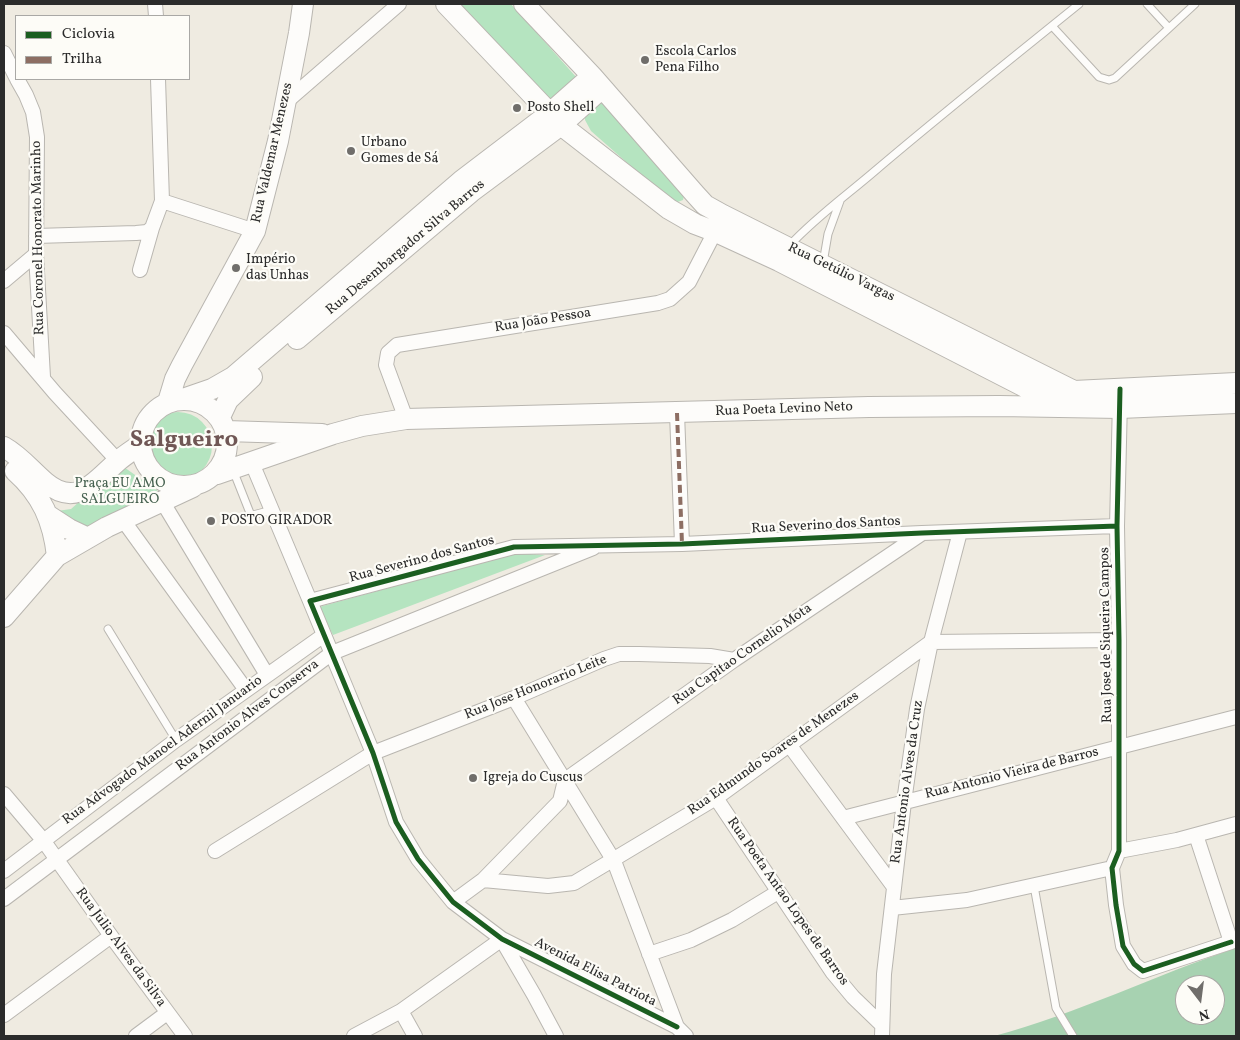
<!DOCTYPE html>
<meta charset="utf-8">
<style>
body{margin:0}
#map{position:relative;width:1240px;height:1040px;overflow:hidden;background:#efebe1;font-family:Vollkorn,serif}
canvas{display:block}
.frame{position:absolute;inset:0;border:5px solid #2b2b2b;pointer-events:none}
.legend{position:absolute;left:15px;top:15px;width:175px;height:65px;box-sizing:border-box;background:#fdfcf7;border:1px solid #a9a8a5;margin:0;padding:6px 9px;list-style:none;font-size:15px;color:#2b2b2b}
.legend li{display:flex;align-items:center;gap:10px;height:25px}
.legend b{width:25px;border:1px solid #a9a8a5}
.north{position:absolute;left:1175px;top:975px;width:50px;height:50px;box-sizing:border-box;background:#fdfcf7;border:1px solid #a9a8a5;border-radius:50%;rotate:165deg;font-size:14px;font-weight:700;line-height:20px;text-align:center;color:#2b2b2b}
.north::after{content:'';display:block;margin:auto;width:18px;height:22px;background:#706e6b;clip-path:polygon(50% 0,100% 100%,50% 72%,0 100%)}
</style>
<div id="map">
<canvas width="1240" height="1040"></canvas>
<div class="frame"></div>
<ul class="legend">
<li><b style="height:6px;background:#1b5e20"></b>Ciclovia</li>
<li><b style="height:6px;background:#8d6e63"></b>Trilha</li>
</ul>
<div class="north">N</div>
</div>
<script>
const ctx = document.querySelector('canvas').getContext('2d');
ctx.lineJoin = 'round';
function paint(path, color) {
  ctx.fillStyle = color;
  ctx.fill(path, 'evenodd');
}
function strokePath(path, color, width, dash) {
  ctx.strokeStyle = color;
  ctx.lineWidth = width;
  ctx.lineCap = dash ? 'butt' : 'round';
  ctx.setLineDash(dash || []);
  ctx.stroke(path);
}
function drawText(font, color, halo, rows, align = 'center') {
  ctx.font = font + ' Vollkorn,serif';
  ctx.lineWidth = 4.5;
  ctx.setLineDash([]);
  ctx.textBaseline = 'middle';
  ctx.strokeStyle = halo;
  ctx.fillStyle = color;
  for (const [text, x, y, turn = 0] of rows) {
    ctx.save();
    ctx.translate(x, y);
    ctx.rotate((+turn || 0) * Math.PI / 180);
    ctx.textAlign = isNaN(turn) ? turn : align;
    if (halo) ctx.strokeText(text, 0, 0);
    ctx.fillText(text, 0, 0);
    ctx.restore();
  }
}
const green = new Path2D(`
 M456,4H511L577,78L546,105Z
 M595,103H605L685,192L683,200L675,203L667,198L591,131L585,120V110Z
 M144 446a34 34 0 1 1 68 0a34 34 0 1 1-68 0Z
 M121,465L162,494L86,530L57,511L71,509Z
 M516,553L545,555L333,635L319,607Z`);
const forest = new Path2D(`
 M1236,948V1036H994C1077,1014 1155,975 1236,948ZM1185,985H1215V1015H1185Z`);
const lane = new Path2D(`
 M1147,4L1169,28
 M1052,26L1099,77L1109,80L1115,78L1195,4
 M790,245C816,217 847,195 876,170C943,113 1011,59 1079,4
 M823,263L828,234L840,201
 M233,470L250,513L253,515L272,510
 M108,629L176,740
 M1034,886L1056,1008L1073,1036`);
const street = new Path2D(`
 M155,4L156,16
 M4,53L16,77
 M17,79L26,95L33,112L37,137L36,254L43,377
 M286,102L399,4
 M162,201L255,231
 M36,236L136,233L147,232L152,228L162,201L158,79
 M140,270L152,228
 M4,281L36,254
 M4,333L55,393L118,461
 M1120,400L1117,526L1119,640V851L1112,868L1116,905L1123,946L1134,964L1143,971L1231,942
 M677,413L682,544
 M406,419L386,365L388,353L397,345L658,303L670,299L689,282L719,224
 M252,463L310,601
 M162,501L267,675
 M123,520L246,690
 M931,642L1119,640
 M514,698L614,861L677,1027L686,1036
 M790,746L894,887
 M4,794L43,840L111,936L185,1036
 M716,798L833,973L853,997L882,1025
 M843,818L1236,717
 M1196,835L1231,942L1236,940
 M215,851L373,753L514,698L604,659L619,654H639L710,656L734,660
 M1119,851L1177,840L1236,824
 M4,871L176,740L324,635
 M483,880L548,886L574,883L716,798L931,642
 M4,899L332,653L593,548
 M453,902L483,880L560,801L565,780L734,660L921,534
 M892,908L967,900L1112,868
 M502,940L534,995L556,1036
 M649,954L691,940L732,920L778,892
 M401,1011L415,1036
 M4,1015L111,936
 M677,1027L502,939L453,902L418,859L396,822L373,753L310,601L514,547L682,544L922,533L1117,526
 M136,1036L167,1013
 M354,1036L401,1011L502,939
 M882,1036L884,974L904,802L917,709L931,642L960,532`);
const secondary = new Path2D(`
 M446,4L561,125L669,209L695,224L716,232L779,261L1062,406
 M524,4L592,76L695,194L705,205L723,215L1074,391L1236,383
 M297,339L471,192L561,125L602,88
 M183,399L212,389L233,377L461,181L549,114L592,76
 M141 443a43 43 0 1 1 86 0a43 43 0 1 1-86 0Z
 M168,402L175,379L182,365L255,231L278,141L299,33L303,4
 M220,417L228,400L252,377
 M226,431L322,434
 M4,447C20,456 31,470 45,482C77,509 95,481 118,461C125,455 133,450 140,445
 M15,471C42,495 53,521 57,556
 M217,474L333,434L362,426L406,419L869,407L999,406L1120,408L1236,403
 M49,516L69,529L88,538
 M4,617L57,556L107,527L193,487`);
const quiet = new Path2D(`
 M677,413L682,544`);
const cycleway = new Path2D(`
 M1120,389L1117,526L1119,640V851L1112,868L1116,905L1123,946L1134,964L1143,971L1231,942
 M677,1027L502,939L453,902L418,859L396,822L373,753L310,601L514,547L682,544L922,533L1117,526`);
const markers = [
 [645,60,5,"#706e6b"],
 [517,108,5,"#706e6b"],
 [351,151,5,"#706e6b"],
 [236,268,5,"#706e6b"],
 [211,521,5,"#706e6b"],
 [473,778,5,"#706e6b"]
];
const poiNames = [
 ["Escola Carlos",655,52],
 ["Pena Filho",655,68],
 ["Posto Shell",527,108],
 ["Urbano",361,143],
 ["Gomes de Sá",361,159],
 ["Império",246,260],
 ["das Unhas",246,276],
 ["POSTO GIRADOR",221,521],
 ["Igreja do Cuscus",483,778]
];
const streetNames = [
 ["Rua Valdemar Menezes",273,153,-77],
 ["Rua Coronel Honorato Marinho",39,238,-91],
 ["Rua Desembargador Silva Barros",406,248,-40],
 ["Rua Getúlio Vargas",841,273,26],
 ["Rua João Pessoa",543,321,-9],
 ["Rua Poeta Levino Neto",784,410,-2],
 ["Rua Severino dos Santos",826,526,-3],
 ["Rua Severino dos Santos",422,560,-15],
 ["Rua Jose de Siqueira Campos",1107,635,-91],
 ["Rua Capitao Cornelio Mota",743,655,-35],
 ["Rua Jose Honorario Leite",536,688,-22],
 ["Rua Antonio Alves Conserva",248,716,-37],
 ["Rua Advogado Manoel Adernil Januario",163,751,-36],
 ["Rua Edmundo Soares de Menezes",774,754,-35],
 ["Rua Antonio Vieira de Barros",1012,774,-14],
 ["Rua Antonio Alves da Cruz",908,782,-82],
 ["Rua Poeta Antao Lopes de Barros",787,902,55],
 ["Rua Julio Alves da Silva",120,948,54],
 ["Avenida Elisa Patriota",595,973,27]
];
const parkNames = [
 ["Praça EU AMO",120,484],
 ["SALGUEIRO",120,500]
];
const townNames = [
 ["Salgueiro",184,442]
];
paint(green, '#b5e4c0');
paint(forest, '#a7d2b1');
strokePath(lane, '#b9b6b0', 9);
strokePath(street, '#b9b6b0', 16);
strokePath(secondary, '#b9b6b0', 22);
strokePath(lane, '#fdfcfa', 7);
strokePath(street, '#fdfcfa', 14);
strokePath(secondary, '#fdfcfa', 20);
strokePath(quiet, '#8d6e63', 4, [8, 4]);
strokePath(cycleway, '#1b5e20', 5);
for (const [x, y, r, color] of markers) {
  const dot = new Path2D();
  dot.arc(x, y, r, 0, 2 * Math.PI);
  ctx.fillStyle = color;
  ctx.fill(dot);
  strokePath(dot, '#fdfcf7', 2);
}
drawText('14px', '#2b2b2b', '#fdfcf7', poiNames, 'left');
drawText('14px', '#2b2b2b', '#fdfcf7', streetNames);
drawText('14px', '#466150', '#fdfcf7', parkNames);
drawText('bold 24px', '#705755', '#fdfcf7', townNames);
</script>
